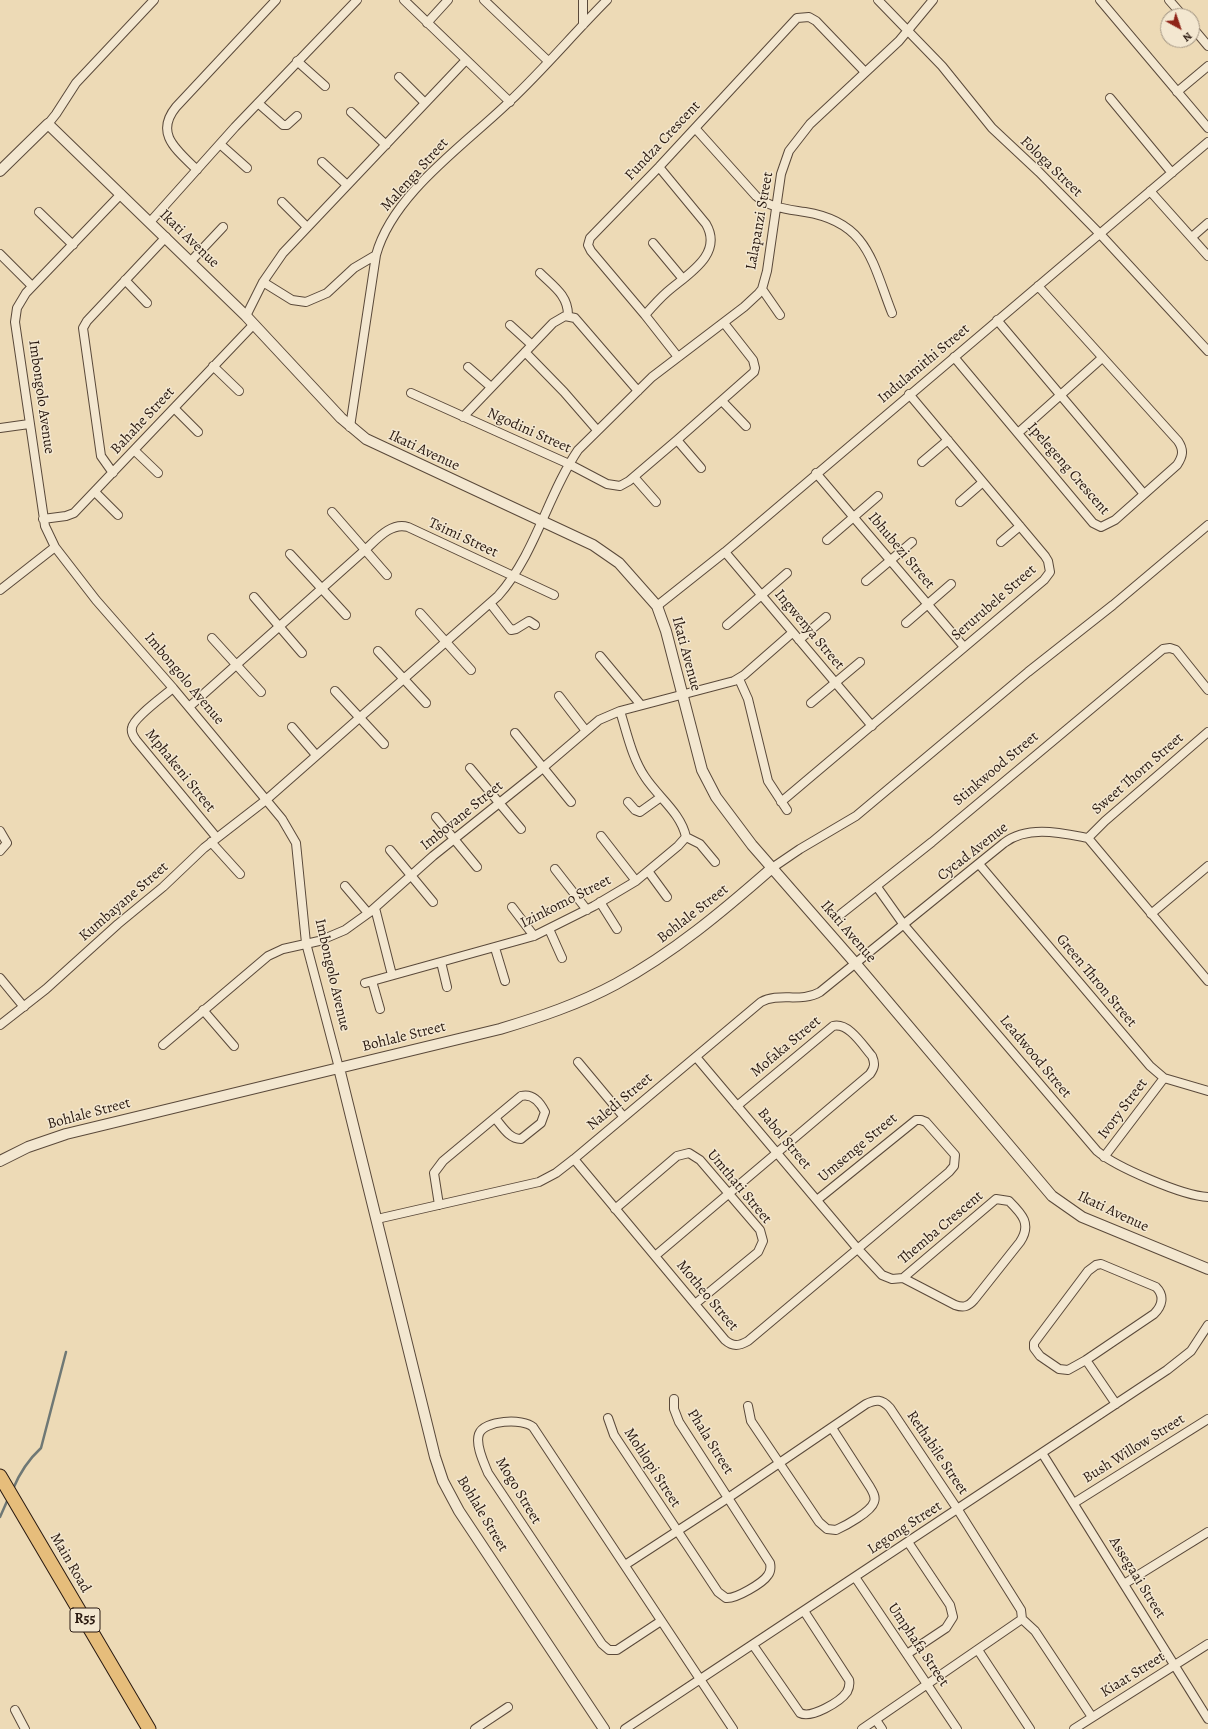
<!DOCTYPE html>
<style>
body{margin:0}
#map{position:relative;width:1208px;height:1729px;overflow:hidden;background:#eddab6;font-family:Alegreya,serif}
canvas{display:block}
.north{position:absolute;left:1160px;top:8px;width:40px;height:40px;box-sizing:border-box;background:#f3e7d0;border:1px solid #a29583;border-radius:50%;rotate:140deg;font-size:11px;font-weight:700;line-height:16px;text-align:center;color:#291910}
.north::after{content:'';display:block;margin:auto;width:14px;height:18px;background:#8f2418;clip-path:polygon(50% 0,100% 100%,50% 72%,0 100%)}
</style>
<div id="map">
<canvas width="1208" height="1729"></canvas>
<div class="north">N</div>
</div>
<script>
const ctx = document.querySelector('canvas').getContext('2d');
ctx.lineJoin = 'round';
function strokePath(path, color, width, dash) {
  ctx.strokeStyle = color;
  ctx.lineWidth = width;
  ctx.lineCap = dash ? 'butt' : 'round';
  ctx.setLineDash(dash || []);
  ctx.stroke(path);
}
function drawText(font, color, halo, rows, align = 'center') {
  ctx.font = font + ' Alegreya,serif';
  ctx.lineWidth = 3;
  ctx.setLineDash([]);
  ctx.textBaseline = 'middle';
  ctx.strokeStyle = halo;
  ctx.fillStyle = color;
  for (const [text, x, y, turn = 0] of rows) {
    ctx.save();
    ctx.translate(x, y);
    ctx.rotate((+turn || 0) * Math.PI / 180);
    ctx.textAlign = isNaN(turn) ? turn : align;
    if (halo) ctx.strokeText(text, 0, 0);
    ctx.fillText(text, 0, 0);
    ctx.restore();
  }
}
const stream = new Path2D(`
 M13,1489C20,1472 28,1460 41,1448L66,1352
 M0,1517L8,1499`);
const minor = new Path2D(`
 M404,0L510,102
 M484,0L548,61
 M878,0L942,66L992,128L1039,172L1101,235L1208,351
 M1100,0L1208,128
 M1169,0L1183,16
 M427,23L448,0
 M583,25V0
 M1192,27L1208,46
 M297,61L325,86
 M399,77L425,103
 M1177,92L1208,66
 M1110,98L1172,173
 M258,103L283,125H287L297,116
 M351,112L386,145
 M48,124L56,114L76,83L154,0
 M695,128L756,196C770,208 787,209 805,212C868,222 872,262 892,313
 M220,144L247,168
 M322,162L347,185
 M197,170C177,150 154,134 176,107L276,0
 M1150,191L1208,256
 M121,194L26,293L17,308L15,322L45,526L55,547L96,600L173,688L282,819L296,843L306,943L339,1068
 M282,202L307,227
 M39,212L73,245
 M150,222L235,127L357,0
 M1192,237L1208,223
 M653,243L683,279
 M0,254L32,286
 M191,261L223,227
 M540,273C553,286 568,295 568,315
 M125,280L147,303
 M263,282L292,300L306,302L327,293L354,268L376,255C393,193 466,144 510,101C544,69 574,33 607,0
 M762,289L780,315
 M645,315C652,307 659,299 667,292C686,275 724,255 706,224L659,167
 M246,316L263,282L283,253L466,60
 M997,320L1144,494
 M510,325L532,345
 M525,352L564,392L597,430
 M678,357L645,315L591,251L588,245L590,238L659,167L797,18L809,17L816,21L865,72
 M954,357L1093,523L1101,527L1115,520L1177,465C1183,456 1184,450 1178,441L1038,286
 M213,366L239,391
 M468,367L491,387
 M411,393L569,464L607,484L620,486L629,481L677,440L754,372L755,368L753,360L724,323
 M722,401L746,426
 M174,408L198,432
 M463,417L553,323L565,316L575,318L638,391
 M350,427L376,255
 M0,428L29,424
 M1018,433L1102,358
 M677,440L701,468
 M134,450L158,473
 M922,462L948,440
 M113,473L101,456L83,328L87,321L166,237
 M816,473L964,647
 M634,477L656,502
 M95,492L118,515
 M960,502L983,482
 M332,512L387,575
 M43,519L66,516L74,513L254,324
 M827,540L878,496
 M1001,542L1020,526
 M725,552L872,726
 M290,554L346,615
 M866,581L912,542
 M0,590L55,547
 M254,597L302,653
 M490,603L511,630L516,629L529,621L535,625
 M657,606L725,552L1208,142
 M420,613L471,670
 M906,623L951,584
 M727,625L787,573
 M212,638L261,692
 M799,640L826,617
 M378,651L426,703
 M600,656L641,705
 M739,679L748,699L768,781L787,810
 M173,688C164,696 133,718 132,728C131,732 133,736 136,740L217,838
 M335,691L384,744
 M559,696L586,731
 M811,703L860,662
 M189,707L365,550C377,539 391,522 408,527L554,595
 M620,711C627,733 632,758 645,777C658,797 681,813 686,837
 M292,727L316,755
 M515,733L571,802
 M470,768L521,829
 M628,802L635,810L640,812L661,797
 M781,802L1044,580L1050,572L1048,561L1045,556L909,394
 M436,817L477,867
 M0,831L7,843L0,851
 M601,836L636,881
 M686,837L700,844L715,862
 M1088,838L1105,821L1208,732
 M211,842L240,874
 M390,850L433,902
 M979,864L1150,1066L1164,1078L1208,1091
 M772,868L800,849L856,816L1028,672L1113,605L1208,525
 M555,869L587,910
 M648,871L667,897
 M345,886L368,913
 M877,887L904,925L1097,1151C1116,1167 1183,1196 1208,1197
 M600,902L617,929
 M512,907L534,936
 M375,908L392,975
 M841,914L932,842L1163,649L1170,648L1176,650L1208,690
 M1151,914L1208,866
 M549,929L562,958
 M495,948L505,981
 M441,962L447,987
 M0,978L24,1007
 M372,981L380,1009
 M365,983L534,936L594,906L636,881L678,846L686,837
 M203,1010L234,1046
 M0,1025L46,989L118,924L163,887L204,848L266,800L498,596C536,553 547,496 578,450L652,377L744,307L758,294L762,289L767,271L781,174L789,151L810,124L899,41L933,0
 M163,1045L268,956L283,949L319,941L345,930L370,912L433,856L538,772L599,720L620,711L734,681L744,675L792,633
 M696,1057L857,1248L882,1275L892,1279L903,1278L955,1305C963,1308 968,1307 974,1300L1020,1242C1032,1224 1022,1214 1009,1201L996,1199L903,1278
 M578,1062L623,1116
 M1104,1157L1164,1078
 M574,1159L725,1340C733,1347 739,1346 748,1341L949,1172L954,1166L955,1155L926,1122L921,1120H916L817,1200
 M439,1205L434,1173L443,1161L521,1096C533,1093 540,1102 545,1112L541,1123L521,1139C509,1139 502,1126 495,1118
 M615,1209L677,1156L689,1153L700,1160L760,1230L763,1241L758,1252L695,1304
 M377,1219L539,1182L556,1173L574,1159L761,1002C779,992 801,1003 820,992L1004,843C1028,825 1061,833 1088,838L1208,981
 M655,1256L870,1074C875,1067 875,1063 872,1056C863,1046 849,1022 833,1026L737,1106
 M1101,1264L1156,1287C1165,1296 1162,1306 1154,1314L1086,1360L1068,1370L1059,1369L1040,1356L1034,1348V1343L1088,1271L1096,1265Z
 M1086,1360L1116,1404
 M748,1406L751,1421L819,1522L827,1529L836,1530C845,1526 871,1512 874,1502C876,1497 873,1492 870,1487L832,1428
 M608,1418L614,1435L718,1592L726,1598C736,1599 763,1583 768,1575C771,1571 771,1568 770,1563L679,1422L674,1409V1399
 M1042,1453L1208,1719
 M1074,1503L1208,1419
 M625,1565L728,1498L866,1404C876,1399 882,1399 890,1408L958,1510L1021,1610L1022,1619
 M855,1577L957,1729
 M1124,1584L1208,1532
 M1022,1619L1035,1631L1092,1717
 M661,1621L617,1650H609L602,1644L488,1473C484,1463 475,1445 479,1434C484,1420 523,1418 533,1427L733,1729
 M753,1645L800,1713C811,1719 840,1702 847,1692C849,1688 850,1684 849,1680L804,1611
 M978,1650L1030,1729
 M907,1654L946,1628L953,1617L950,1605L908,1542
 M15,1710L25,1729
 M876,1720L882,1729
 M475,1729L508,1707
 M625,1729L1167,1370L1191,1351L1208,1325
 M862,1729L1022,1619
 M1074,1729L1208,1644`);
const tertiary = new Path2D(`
 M0,171L48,124L246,316L341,418L366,439L593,545L619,563L657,606L666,631L702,770L716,797L752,845L856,964L1052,1196L1082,1217L1208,1269
 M339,1068L435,1457L443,1481L459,1511L604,1729
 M0,1161L28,1147L66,1134L500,1029C540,1017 579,1004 616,984C673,953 723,911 772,868`);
const primary = new Path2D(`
 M0,1476L149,1729`);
const shields = [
 [85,1620,30]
];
const shieldNames = [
 ["R55",85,1620]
];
const streetNames = [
 ["Fundza Crescent",663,141,-47],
 ["Fologa Street",1051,167,44],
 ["Malenga Street",415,175,-48],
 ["Lalapanzi Street",760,221,-80],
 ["Ikati Avenue",189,239,44],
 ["Indulamithi Street",924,364,-40],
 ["Imbongolo Avenue",41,397,82],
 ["Bahahe Street",143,421,-47],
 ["Ngodini Street",529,431,24],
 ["Ikati Avenue",424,451,25],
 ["Ipelegeng Crescent",1068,469,49],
 ["Tsimi Street",463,538,25],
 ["Ibhubezi Street",901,551,50],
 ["Serurubele Street",994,603,-41],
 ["Ingwenya Street",809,630,50],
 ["Ikati Avenue",686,654,75],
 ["Imbongolo Avenue",184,679,50],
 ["Stinkwood Street",996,769,-40],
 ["Mphakeni Street",180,771,51],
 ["Sweet Thorn Street",1138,774,-41],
 ["Imbovane Street",462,816,-39],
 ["Cycad Avenue",973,852,-38],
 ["Kumbayane Street",124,902,-41],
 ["Izinkomo Street",566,902,-27],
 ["Bohlale Street",693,914,-38],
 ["Ikati Avenue",848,932,49],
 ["Imbongolo Avenue",332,975,77],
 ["Green Thron Street",1096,981,50],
 ["Bohlale Street",404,1037,-14],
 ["Mofaka Street",786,1047,-40],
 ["Leadwood Street",1035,1057,50],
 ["Naledi Street",620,1102,-40],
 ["Ivory Street",1123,1109,-53],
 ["Bohlale Street",89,1114,-15],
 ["Babol Street",784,1139,50],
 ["Umsenge Street",858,1148,-40],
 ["Umthati Street",739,1187,50],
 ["Ikati Avenue",1113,1212,25],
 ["Themba Crescent",941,1228,-40],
 ["Motheo Street",707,1296,50],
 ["Phala Street",710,1442,58],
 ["Bush Willow Street",1134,1449,-32],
 ["Rethabile Street",937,1453,56],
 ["Mohlopi Street",652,1468,57],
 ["Mogo Street",518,1491,59],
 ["Bohlale Street",482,1514,59],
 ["Legong Street",905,1528,-33],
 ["Main Road",70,1563,60],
 ["Assegaai Street",1137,1578,58],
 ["Umphafa Street",918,1645,56],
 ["Kiaat Street",1133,1675,-32]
];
strokePath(stream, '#6f7875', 2.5);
strokePath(minor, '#5a493a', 10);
strokePath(tertiary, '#5a493a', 12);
strokePath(primary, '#291910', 15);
strokePath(minor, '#f3e7d0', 8);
strokePath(tertiary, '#f3e7d0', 10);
strokePath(primary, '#e6bd7b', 13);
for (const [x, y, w] of shields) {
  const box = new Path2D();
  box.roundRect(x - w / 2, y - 12, w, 24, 3);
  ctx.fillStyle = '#f3e7d0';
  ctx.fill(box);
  strokePath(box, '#291910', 1);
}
drawText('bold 14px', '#291910', null, shieldNames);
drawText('15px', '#291910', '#f3e7d0', streetNames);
</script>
